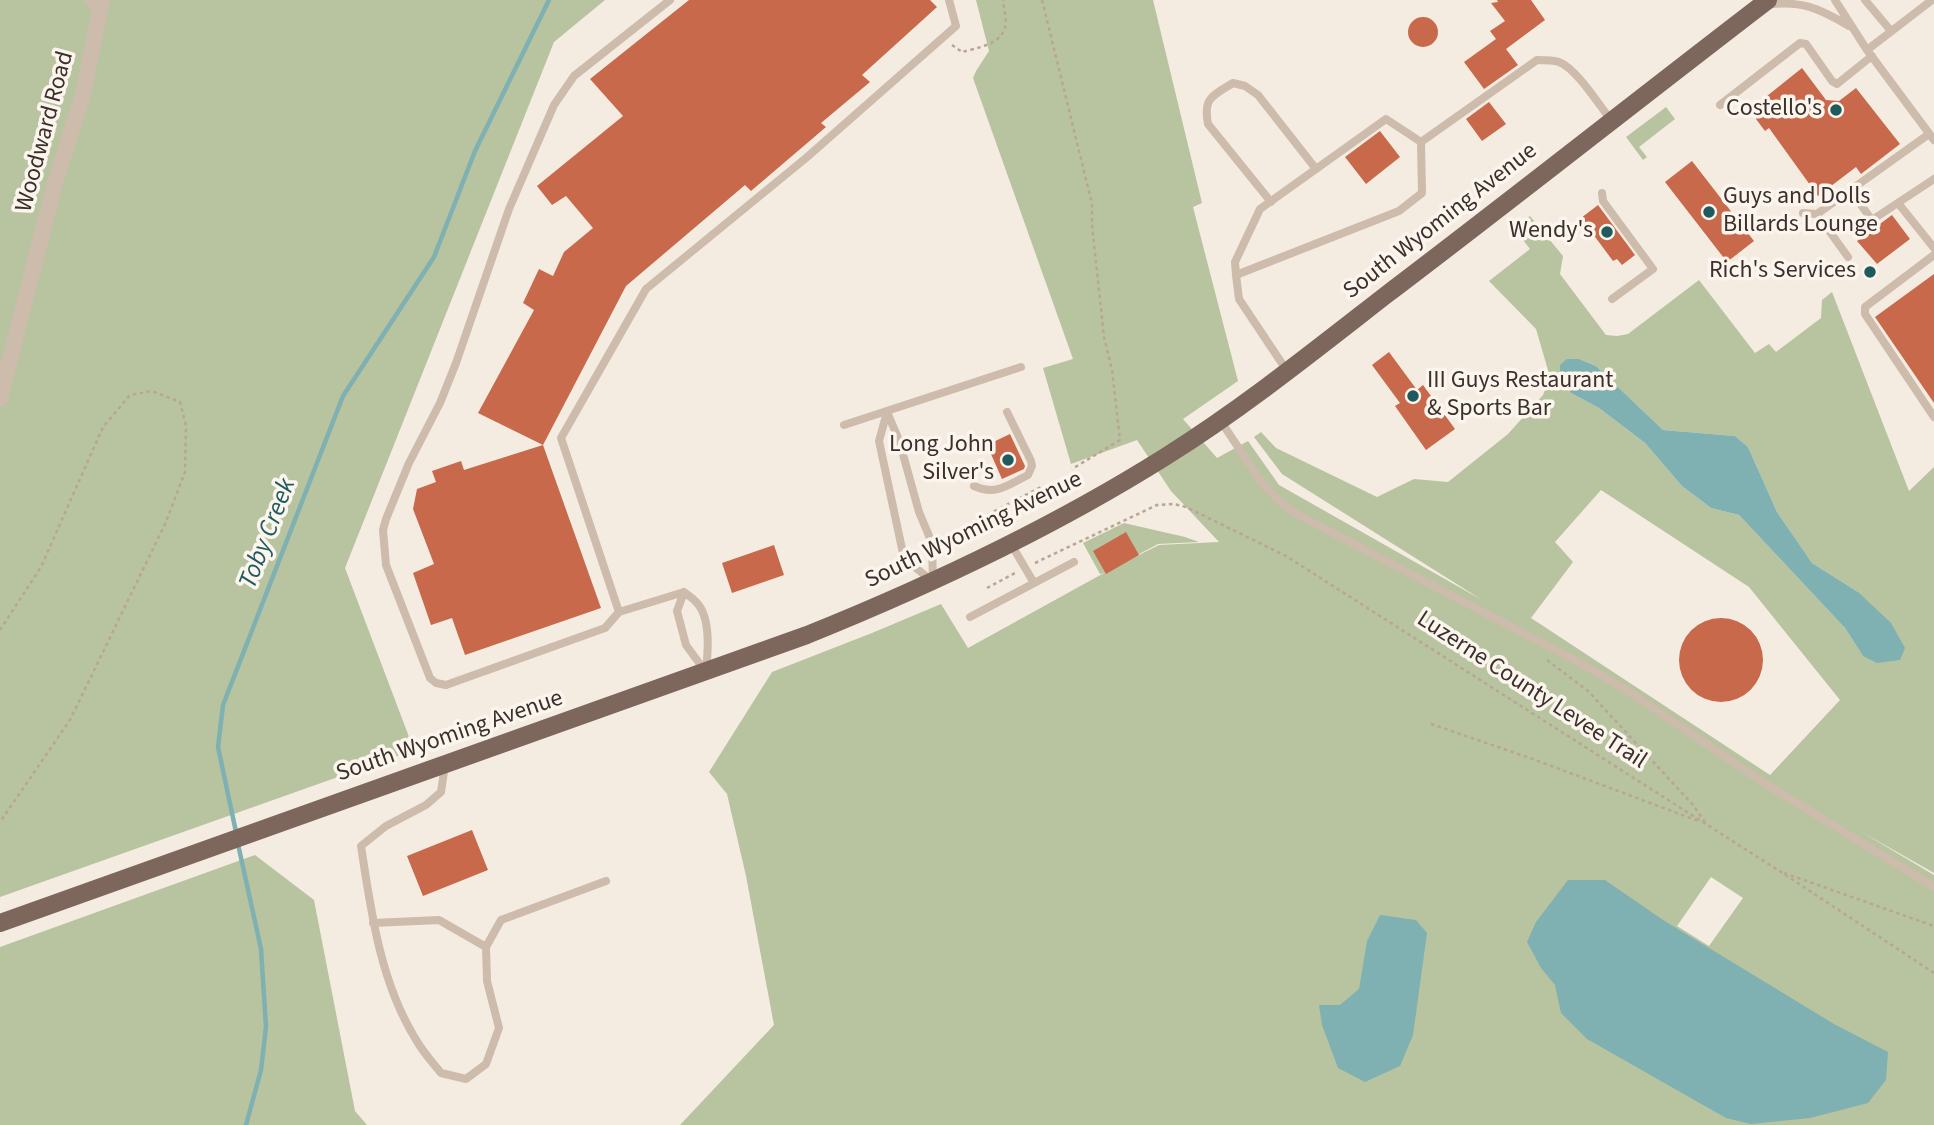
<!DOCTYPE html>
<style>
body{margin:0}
canvas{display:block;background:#f4ebe1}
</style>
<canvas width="1934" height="1125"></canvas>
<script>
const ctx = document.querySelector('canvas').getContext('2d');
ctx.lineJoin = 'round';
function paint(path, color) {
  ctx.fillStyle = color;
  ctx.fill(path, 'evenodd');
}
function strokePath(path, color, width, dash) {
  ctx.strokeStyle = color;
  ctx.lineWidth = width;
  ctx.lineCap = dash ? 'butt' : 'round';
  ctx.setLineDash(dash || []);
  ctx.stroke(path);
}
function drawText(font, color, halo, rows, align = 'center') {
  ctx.font = font + ' "Source Sans 3",sans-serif';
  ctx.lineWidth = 7;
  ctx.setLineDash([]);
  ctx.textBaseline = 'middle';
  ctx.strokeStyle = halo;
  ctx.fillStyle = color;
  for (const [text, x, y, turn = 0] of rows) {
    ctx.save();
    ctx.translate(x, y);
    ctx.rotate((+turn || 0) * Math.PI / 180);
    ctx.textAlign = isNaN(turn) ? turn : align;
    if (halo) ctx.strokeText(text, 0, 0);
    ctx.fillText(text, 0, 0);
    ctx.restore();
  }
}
const green = new Path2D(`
 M0,0H605L554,42L345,568L414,750L0,897Z
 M976,0H1153L1202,203L1193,207L1238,381L1183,419L1217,458L1248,441L1279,485L1482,600L1282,474L1254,437L1261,432L1276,448L1377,497L1414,479L1448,482L1508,434L1543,395L1550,377L1536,329L1489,281L1530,249L1514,228L1530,216L1563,256L1560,274L1606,335L1617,336L1628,334L1699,280L1755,353L1769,344L1776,352L1821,318L1822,300L1832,292L1909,491L1934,467V873L1860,831L1934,875V1125H680L774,1025L746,876L727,794L709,772L772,672L872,633L941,604L968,648L1104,573L1100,574L1083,543L1124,523L1185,537L1199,542L1158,544L1113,568L1159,545L1219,542L1171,491L1137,440L1071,464L1043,368L1073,359L973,78L976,71L989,51ZM1579,359L1596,366L1663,430L1735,436L1748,447L1777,512L1812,563L1858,592L1863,656L1845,628L1739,515L1711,508L1682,486L1645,443L1599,408L1571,393ZM1601,490L1749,587L1840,700L1770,775L1531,618L1573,562L1555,542ZM1711,877L1743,898L1709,946L1677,926Z
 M1666,107L1675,119L1639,147L1647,157L1643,160L1626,137Z
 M255,855L314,900L355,1111L367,1125H0V947Z`);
const water = new Path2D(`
 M1567,359H1579L1596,366L1663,430L1735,436L1748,447L1777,512L1812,563L1858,592L1891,623L1905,648L1900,660L1877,663L1863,656L1845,628L1739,515L1711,508L1682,486L1645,443L1599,408L1571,393L1560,373V365Z
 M1568,880H1605L1663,920L1834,1024L1888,1052L1886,1080L1868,1103L1810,1118L1751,1124L1726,1118L1587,1039L1561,1013L1555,985L1541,968L1527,942L1536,922Z
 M1380,915L1416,920L1427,933L1413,1035L1400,1066L1365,1082L1338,1068L1322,1025L1319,1005H1340L1359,989L1367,941Z`);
const stream = new Path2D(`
 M236,832L218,747L223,705L343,396L434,257L475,151L549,0
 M238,844L261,949L266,1027L261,1070L246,1125`);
const building = new Path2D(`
 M689,0H930L937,7L862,75L870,82L821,123L826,127L751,191L745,185L626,286L543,445L478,413L534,310L523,303L539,269L553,276L564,252L593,228L566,196L552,205L537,186L623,116L590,79Z
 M1497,0H1531L1545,20L1506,49L1518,65L1484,89L1464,62L1496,39L1490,31L1505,21L1491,3L1498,2Z
 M1408 32a15 15 0 1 1 30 0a15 15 0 1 1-30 0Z
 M1802,68L1826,100L1839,101L1856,88L1900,144L1861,174L1856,167L1818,196L1769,128L1765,131L1756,119L1757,104Z
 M1489,102L1506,124L1482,141L1466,119Z
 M1380,131L1400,157L1366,184L1345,157Z
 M1692,161L1754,241L1727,262L1665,182Z
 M1598,205L1635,255L1622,265L1617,259L1613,261L1581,218Z
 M1892,215L1910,239L1877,264L1857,241Z
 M1934,274V403L1875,317Z
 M1389,352L1417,390L1423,385L1455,429L1426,450L1395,406L1400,403L1372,365Z
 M1010,434L1025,466L1024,469L1002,479L987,445Z
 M543,445L601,608L465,655L452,618L431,625L413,573L434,564L413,509L417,489L436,482L432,471L461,461L464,470Z
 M1126,532L1139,555L1106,574L1093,551Z
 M774,545L784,575L732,593L722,563Z
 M1679 660a42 42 0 1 1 84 0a42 42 0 1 1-84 0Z
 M472,830L488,870L423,896L407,856Z`);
const path = new Path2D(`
 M1042,0L1092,204V225L1104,337L1112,370L1120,440L1072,469
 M952,45L962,52C976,48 1000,45 1005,28C1007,20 1004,8 1003,0
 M962,536L964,529L970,524L1041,487
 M1035,563L1157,505L1174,504L1186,507L1286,556L1781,872L1934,973
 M987,588L1017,572
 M0,630L41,567L103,427L130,395L152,391L180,402L186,426L185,472L165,524L70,720L0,822
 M1547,660L1588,691L1693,805L1705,822
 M1431,724L1530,758L1701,822
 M1784,873L1934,926`);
const service = new Path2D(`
 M88,0L98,15
 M670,0L574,76L554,105L509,209L456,363L440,403L409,463L386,519L383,530L386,565L430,678L436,683L446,685L605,628L619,612L684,592
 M1835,0L1867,50L1934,140
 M1865,0L1891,31
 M1766,5C1801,0 1819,8 1849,26
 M1867,50L1932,0
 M1720,105L1800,43L1806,44L1832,81L1837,84L1872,56
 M1850,190L1872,220L1934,179
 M1602,193L1603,201L1653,269L1612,299
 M1271,202L1208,124C1203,98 1212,96 1233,83L1245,86L1258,95L1316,169
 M1898,203L1934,248
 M1803,213L1817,214
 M1934,255L1865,307V314L1934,417
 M1848,257L1817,214L1929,134
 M1236,275L1235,262L1260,209L1386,119L1421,142
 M1287,371L1239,299L1236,275L1399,211L1422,193L1421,142L1537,60C1544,60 1553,60 1559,62C1577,69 1599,105 1611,120
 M887,412L899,440L919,512L932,543L933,582L904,558L879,441Z
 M1220,420L1262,483L1276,498L1295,513L1584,665L1625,689L1766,784L1934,887
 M844,425L1021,367
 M974,486C996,496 1008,485 1028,475L1032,466L1031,461L1007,412
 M1011,544L1034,583
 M684,592L677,611L686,645L705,671
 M684,592C688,595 694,599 697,603C711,618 708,652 706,671
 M619,612L561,438L646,289L806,158L956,26L949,0
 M970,617L1074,562
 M445,765L441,792L426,805L386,826L361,846C371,911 380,981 415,1038C422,1051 432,1062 441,1073L466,1079L486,1064L499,1028L487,981L486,947L501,920L606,881
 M373,923L439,920L486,947`);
const minor = new Path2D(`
 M0,398L55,183L83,94L102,0`);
const primary = new Path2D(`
 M0,923L807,635C931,585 1052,528 1165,457C1243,408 1314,351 1386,295C1514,198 1640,98 1768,0`);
const markers = [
 [1836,110,7,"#1f5a5e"],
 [1709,212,7,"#1f5a5e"],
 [1607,232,7,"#1f5a5e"],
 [1870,272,7,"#1f5a5e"],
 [1413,396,7,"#1f5a5e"],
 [1008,460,7,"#1f5a5e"]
];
const poiNames = [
 ["Costello's",1822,110],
 ["Guys and Dolls",1723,198,"left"],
 ["Billards Lounge",1723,226,"left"],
 ["Wendy's",1593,232],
 ["Rich's Services",1856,272],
 ["III Guys Restaurant",1427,382,"left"],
 ["& Sports Bar",1427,410,"left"],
 ["Long John",994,446],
 ["Silver's",994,474]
];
const streetNames = [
 ["Woodward Road",46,132,-75],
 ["South Wyoming Avenue",1441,222,-38],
 ["South Wyoming Avenue",974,531,-26],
 ["Luzerne County Levee Trail",1531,691,33],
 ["South Wyoming Avenue",450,737,-19]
];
const waterNames = [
 ["Toby Creek",269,534,-69]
];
paint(green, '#b8c4a0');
paint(water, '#7fb0b2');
strokePath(stream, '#7fb0b2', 4.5);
paint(building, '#c8694b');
strokePath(path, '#b9a596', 2.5, [3.5, 3.5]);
strokePath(service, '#cdbbac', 8);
strokePath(minor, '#cdbbac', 16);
strokePath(primary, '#7d675c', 18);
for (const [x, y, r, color] of markers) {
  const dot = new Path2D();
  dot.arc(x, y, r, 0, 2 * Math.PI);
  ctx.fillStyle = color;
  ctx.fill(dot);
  strokePath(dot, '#fbf5ee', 2.5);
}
drawText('24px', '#3b302b', '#fbf5ee', poiNames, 'right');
drawText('24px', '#3b302b', '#fbf5ee', streetNames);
drawText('italic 26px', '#1f5a5e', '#fbf5ee', waterNames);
</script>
